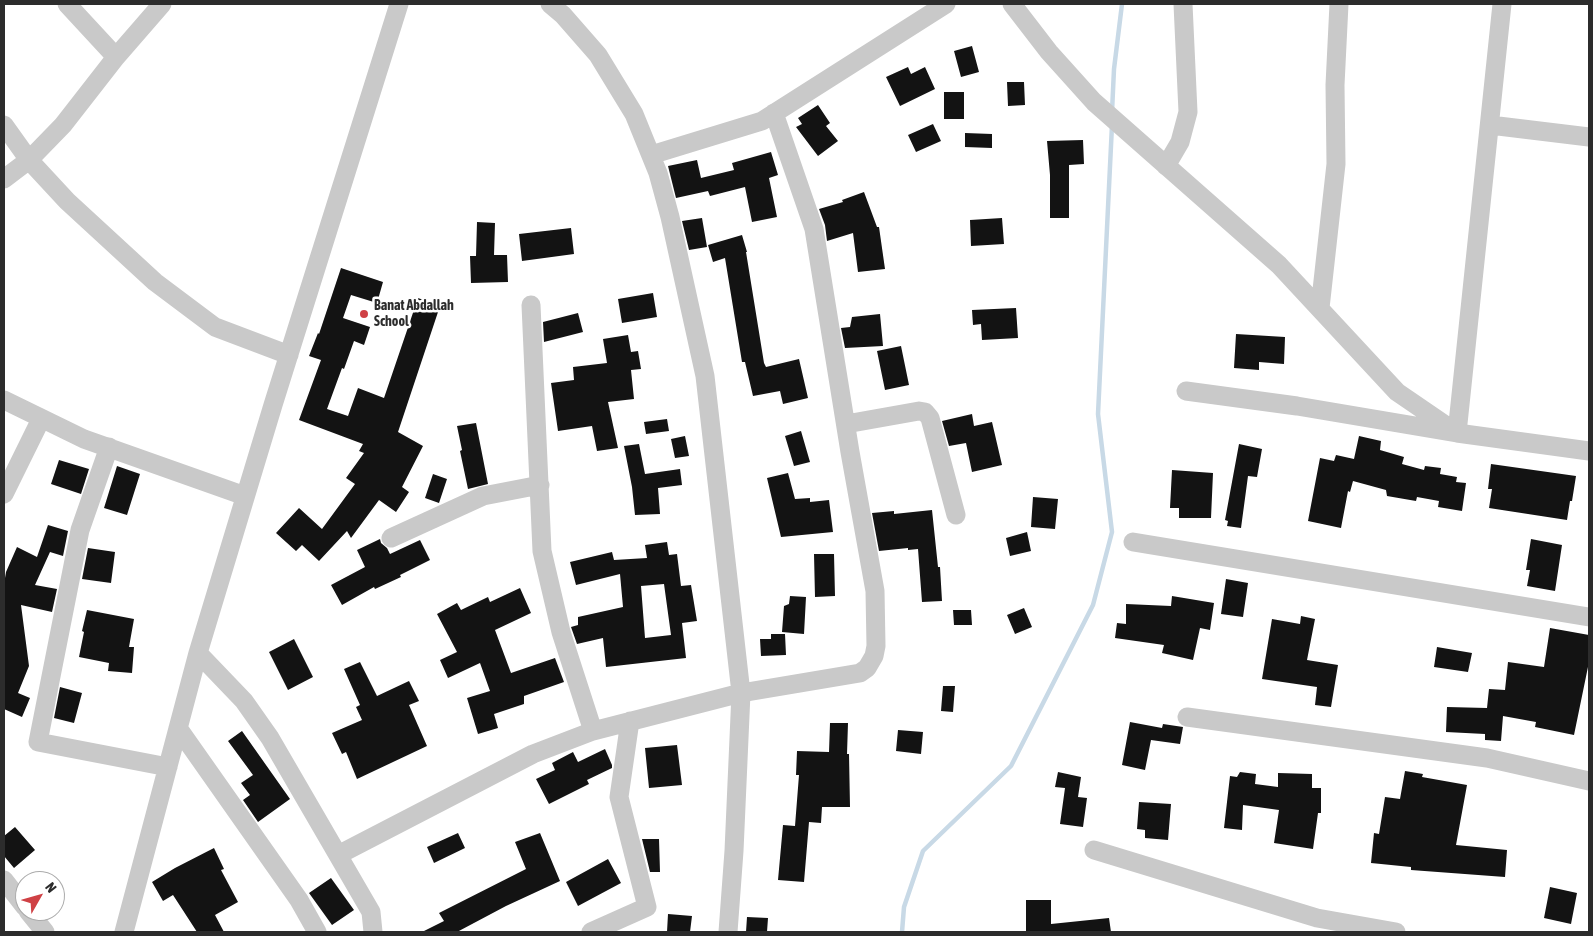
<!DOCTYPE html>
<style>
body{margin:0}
#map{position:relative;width:1593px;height:936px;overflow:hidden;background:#fff;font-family:"Asap Condensed",sans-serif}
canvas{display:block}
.frame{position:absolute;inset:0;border:5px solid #2c2c2c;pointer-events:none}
.north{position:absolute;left:15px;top:871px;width:50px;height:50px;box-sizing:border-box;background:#fff;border:1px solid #ababab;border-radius:50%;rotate:52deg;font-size:14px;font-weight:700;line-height:20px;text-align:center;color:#2c2c2c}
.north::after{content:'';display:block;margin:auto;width:18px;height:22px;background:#cf4145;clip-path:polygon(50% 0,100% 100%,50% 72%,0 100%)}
</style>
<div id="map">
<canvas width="1593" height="936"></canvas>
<div class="frame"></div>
<div class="north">N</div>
</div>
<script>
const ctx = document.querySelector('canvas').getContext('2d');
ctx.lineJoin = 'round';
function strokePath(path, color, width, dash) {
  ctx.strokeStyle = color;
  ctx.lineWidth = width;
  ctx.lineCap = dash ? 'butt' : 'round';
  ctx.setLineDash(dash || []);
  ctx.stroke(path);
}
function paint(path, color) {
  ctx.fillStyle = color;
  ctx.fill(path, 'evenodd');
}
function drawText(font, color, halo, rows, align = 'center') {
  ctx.font = font + ' "Asap Condensed",sans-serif';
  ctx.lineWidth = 5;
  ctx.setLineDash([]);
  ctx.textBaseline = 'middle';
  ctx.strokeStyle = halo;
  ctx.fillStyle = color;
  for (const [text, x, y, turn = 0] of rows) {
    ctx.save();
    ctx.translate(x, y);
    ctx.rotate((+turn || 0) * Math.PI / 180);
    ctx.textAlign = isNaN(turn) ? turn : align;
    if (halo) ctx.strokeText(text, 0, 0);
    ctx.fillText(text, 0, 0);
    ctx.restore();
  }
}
const stream = new Path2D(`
 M1112,112L1114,69L1122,4
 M902,932L904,907L923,851L1011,766L1093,605L1112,532L1098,414L1112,125`);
const building = new Path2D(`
 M972,46L979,72L961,77L954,51Z
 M908,67L911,74L925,67L935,89L900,106L886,77Z
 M1007,82H1024L1025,105L1008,106Z
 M944,92H964V119H944Z
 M818,105L830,123L826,126L838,141L818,156L796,127L802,124L798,118Z
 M933,124L941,141L916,152L908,135Z
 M965,133L992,134V148L965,147Z
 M1083,140L1084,164L1069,165V218H1050V175L1047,141Z
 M771,152L778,175L769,178L777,217L752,222L745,187L710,196L708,191L676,198L668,166L697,160L701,178L734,170L732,163Z
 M864,192L877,227H879L885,269L858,272L853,233L827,241L825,225L819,209L843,202L842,200Z
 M702,218L707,247L689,250L682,221Z
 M1002,218L1004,244L971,246L970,220Z
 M477,222L495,223L494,255H507L508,282L471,283L470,256H476Z
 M571,228L574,254L522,261L519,234Z
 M742,235L747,252H746L764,363L766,367L799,359L808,398L783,404L780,391L753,396L745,362H742L725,258L713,262L708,245Z
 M341,268L383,282L377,303L351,295L343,318L370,327L364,345L354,341L344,369L342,368L327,409L348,416L358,388L384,398L418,298L440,306L398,432L423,446L402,487L409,492L396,512L379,500L351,538L347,531L319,561L302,545L296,551L276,533L299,508L322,529L355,484L346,478L364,453L359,451L363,444L299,420L321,360L309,356L318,333L319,334Z
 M653,293L657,317L622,323L618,299Z
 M1016,308L1018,338L982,340L981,324L973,325L972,310Z
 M578,313L583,332L544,342L543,322Z
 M880,314L883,346L845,348L841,328L850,327L852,317Z
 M1236,334L1285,337L1284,364L1259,362V370L1234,368Z
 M628,335L631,352L638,351L641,369L631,370L634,399L608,402L618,448L597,451L592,426L558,431L551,383L574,380L573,367L607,363L603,339Z
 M901,346L909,385L885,390L877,351Z
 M972,414L974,426L992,422L1002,465L972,472L966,443L949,446L942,421Z
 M667,419L669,431L646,434L644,422Z
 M476,423L488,484L468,489L460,451L462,450L457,426Z
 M801,431L810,462L794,466L785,436Z
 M685,436L689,456L675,458L671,439Z
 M1359,436L1381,441L1380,450L1404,457L1402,464L1424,470L1425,466L1441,468L1440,474L1457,477L1456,482L1466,483L1462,511L1438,507L1439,501L1417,497L1416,501L1387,496L1386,490L1353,481L1350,492L1348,491L1341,528L1308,521L1320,458L1334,461L1336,455L1354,459Z
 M639,444L645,474L680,469L682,485L658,488L660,514L635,515L632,487L624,446Z
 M1239,444L1262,449L1257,477L1248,476L1241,528L1227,526L1228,521L1225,520Z
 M59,460L89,469L81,494L51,484Z
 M1491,464L1576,476L1572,501H1570L1567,520L1489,508L1492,489H1488Z
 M117,466L140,474L127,515L104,508Z
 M1172,470L1213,473L1211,518H1179V508H1170Z
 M788,473L795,499L810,498V502L829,500L833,532L781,537L767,478Z
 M433,474L447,479L439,503L425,498Z
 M1033,497L1058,499L1055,529L1031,527Z
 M932,510L938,567H940L942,601L922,602L918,549L908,550V548L879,551L872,513L894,511V514Z
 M48,525L68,531L63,556L50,552L35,585L57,589L52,612L21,605L29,666L18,693L30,698L22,717L4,709V584L6,572L17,547L37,557Z
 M1027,532L1031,551L1010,556L1006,538Z
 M380,539L381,543L387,548L390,554L420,540L430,560L400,575L401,577L375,589L374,587L342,605L331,585L365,567L357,550Z
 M1531,539L1562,545L1555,591L1527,586L1530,570H1526Z
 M667,542L669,555L677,554L681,586L691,585L697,621L682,623L686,658L606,667L603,638L577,644L571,627L578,625V617L623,607L620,574L576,585L570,562L612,552L614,560L647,558L645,545ZM664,584L671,635L645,638L641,586Z
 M88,548L115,552L111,583L82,579Z
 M814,554H834L835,596L815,597Z
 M1226,579L1248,583L1243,617L1221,614Z
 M520,588L531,613L495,630L511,673L555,658L564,682L524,696V704L494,714L498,728L478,734L467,698L490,691L480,663L448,678L440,660L457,652L437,614L457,603L461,610L488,597L490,602Z
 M790,596L806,597L804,634L782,632L784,606L789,604Z
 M1172,596L1214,603L1210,630L1200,628L1193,660L1162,653L1164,645L1115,638L1117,623L1126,624V604L1171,606Z
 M1024,608L1032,627L1015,634L1007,615Z
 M87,610L134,619L129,647H134L132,673L108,671L109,663L79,657L84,632L82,631Z
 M953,610H971L972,625H954Z
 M1301,616L1315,619L1307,660L1338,665L1331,707L1315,705L1317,687L1262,679L1272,619L1300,624Z
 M1550,628L1589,635V662L1574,735L1535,727L1536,722L1503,716L1501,741L1485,740V734L1446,732L1447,707L1487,708L1489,689L1505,690L1508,662L1544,667Z
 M771,634H785L786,655L761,656L760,639H771Z
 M294,639L313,677L288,690L269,652Z
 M1437,647L1472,653L1468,672L1434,667Z
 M360,662L377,696L409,681L419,701L409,705L427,746L357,779L346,752L342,754L332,733L362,720L356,707L360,705L344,669Z
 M943,686H955L953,712L941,711Z
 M60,687L82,693L74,723L54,718Z
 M1130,722L1162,728L1163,724L1183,727L1180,744L1151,740L1145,770L1122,765Z
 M830,723H848L847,754H849L850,807H822L821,823L809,822L804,882L778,880L783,825L795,826L799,775H796L797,751L829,752Z
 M898,730L923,732L921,754L896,751Z
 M242,731L290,799L258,822L243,800L250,795L241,783L253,775L228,741Z
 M677,745L682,785L649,788L645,748Z
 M605,749L612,765V768L587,780L589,784L549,804L536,779L555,770L552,763L573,752L578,762Z
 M1405,771L1423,774L1422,777L1467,785L1456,845L1507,850L1505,877L1411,870V867L1371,863L1374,833L1379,834L1385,797L1400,799Z
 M1058,772L1081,777L1078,797L1087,798L1083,827L1060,824L1065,788L1055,787Z
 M1240,772L1256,774L1255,784L1278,787V773L1312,774V788H1321V813H1318L1313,849L1274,843L1279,810L1243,805L1242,830L1224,828L1230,776L1237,777Z
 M1139,802L1171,804L1168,840L1145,838V830L1137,829Z
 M15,827L35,850L14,868L4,856V836Z
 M458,833L465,848L434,863L427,847Z
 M540,833L560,881L506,906L457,932H422L444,921L439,913L526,869L515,842Z
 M642,839H659L660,872H650Z
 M214,848L224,869L221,870L238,902L215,915L224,932H197L173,895L163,901L152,882L175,868Z
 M608,859L621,883L578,906L566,882Z
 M331,878L354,910L332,925L309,893Z
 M1550,887L1577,893L1571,924L1544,918Z
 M1026,900H1051V924L1109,918L1111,932H1026Z
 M668,914L692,916L690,932H667Z
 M747,917L768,918L767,932H746Z`);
const minor = new Path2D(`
 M67,4L116,57
 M550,4L563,15L598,55L634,114L658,173L670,217L705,376L741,693L734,851L728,932
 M1012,4L1049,52L1094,102L1279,265L1397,392L1457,433L1502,4
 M4,125L29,160L67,201L155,282L215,327L289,355
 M1490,125L1589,137
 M651,155L762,121L946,4
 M1166,166L1180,142L1188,112L1183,4
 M4,179L29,160L63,125L116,57L162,4
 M531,305L542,551L561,632L593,731
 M1320,308L1336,164L1335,85L1339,4
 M1186,391L1297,406L1457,433L1589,451
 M4,400L84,439L245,496
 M846,424L919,411L925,412L930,418L956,515
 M109,447L80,530L38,742L168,767
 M4,494L41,419
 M391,538L483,496L540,485
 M1133,542L1589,617
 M198,653L244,701L270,738L371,912L373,932
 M1187,717L1487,758L1589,781
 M178,728L299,900L317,932
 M1094,850L1317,918L1396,932
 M338,855L533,754L593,731L741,693L860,673L867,668L874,656L876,646L875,591L850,452L814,229L774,113
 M4,880L25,907
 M28,911L45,932
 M124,932L198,653L273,405L399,4
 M591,932L647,907L619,797L630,721`);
const markers = [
 [364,314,5,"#cf4145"]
];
const poiNames = [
 ["Banat Abdallah",374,306],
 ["School",374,322]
];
strokePath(stream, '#c8d9e6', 4.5);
paint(building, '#131313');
strokePath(minor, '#c9c9c9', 19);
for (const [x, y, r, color] of markers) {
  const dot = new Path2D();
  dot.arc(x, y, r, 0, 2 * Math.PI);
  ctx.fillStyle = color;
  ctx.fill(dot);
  strokePath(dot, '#fff', 2);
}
drawText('bold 14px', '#2c2c2c', '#fff', poiNames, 'left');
</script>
